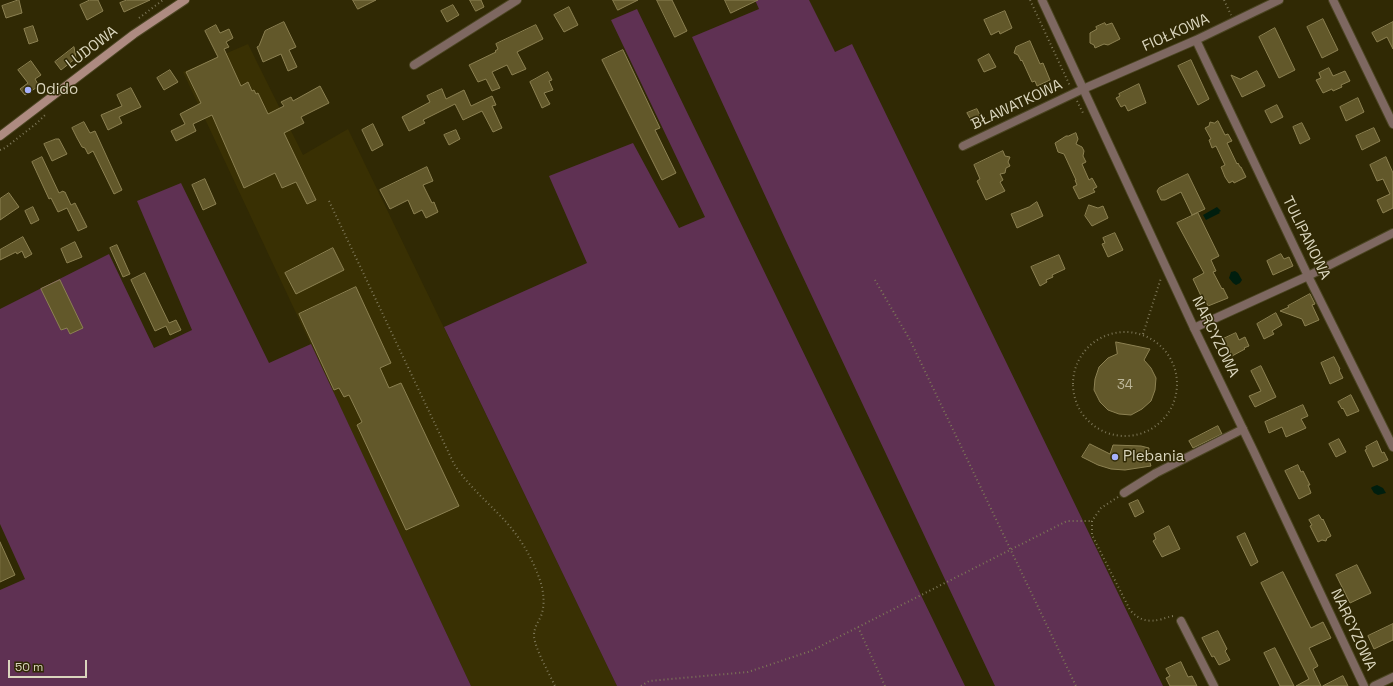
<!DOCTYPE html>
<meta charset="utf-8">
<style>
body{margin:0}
#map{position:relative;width:1393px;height:686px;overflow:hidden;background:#302904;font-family:"Space Grotesk",sans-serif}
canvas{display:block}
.scale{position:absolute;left:8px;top:660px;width:79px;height:18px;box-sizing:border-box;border:2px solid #dad5bd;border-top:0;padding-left:5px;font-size:12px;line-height:14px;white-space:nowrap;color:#dad5bd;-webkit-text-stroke:3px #302904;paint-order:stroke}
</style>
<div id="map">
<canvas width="1393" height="686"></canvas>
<div class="scale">50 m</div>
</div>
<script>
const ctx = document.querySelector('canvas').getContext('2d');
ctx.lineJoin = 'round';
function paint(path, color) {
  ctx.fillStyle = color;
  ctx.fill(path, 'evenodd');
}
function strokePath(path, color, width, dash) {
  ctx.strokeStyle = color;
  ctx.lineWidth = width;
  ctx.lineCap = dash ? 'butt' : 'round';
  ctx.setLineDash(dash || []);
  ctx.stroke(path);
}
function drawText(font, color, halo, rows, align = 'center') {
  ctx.font = font + ' "Space Grotesk",sans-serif';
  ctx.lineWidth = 3;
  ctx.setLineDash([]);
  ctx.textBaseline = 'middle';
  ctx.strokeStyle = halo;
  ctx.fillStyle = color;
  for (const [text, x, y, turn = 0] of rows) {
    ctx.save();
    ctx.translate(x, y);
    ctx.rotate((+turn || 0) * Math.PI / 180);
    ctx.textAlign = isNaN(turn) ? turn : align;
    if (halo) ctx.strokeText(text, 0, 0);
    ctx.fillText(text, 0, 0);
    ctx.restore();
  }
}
const built = new Path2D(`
 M248,44L303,155L348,129L617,686H471L183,72Z`);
const green = new Path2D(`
 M755,0H809L835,52L852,44L1163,686H995L786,241L692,37L759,9Z
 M637,9L965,686H617L444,327L587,263L549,176L633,143L679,228L705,217L611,20Z
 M181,183L269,363L311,344L471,686H0V590L25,579L0,524V309L109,254L154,348L192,330L137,201Z`);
const water = new Path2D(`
 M1217,207L1221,211L1219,212L1220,213L1206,220L1203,215Z
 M1235,271L1238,273L1242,280L1240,283L1236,285L1233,283L1229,278L1231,272Z
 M1377,485L1383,488L1386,493L1378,495L1374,493L1371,488L1372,487Z`);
const building = new Path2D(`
 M19,0L22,13L6,18L2,6Z
 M90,0H98L103,11L87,20L80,5Z
 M127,0H150L124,12L120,3Z
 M353,0H376L358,9Z
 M470,0H481L484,7L476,11Z
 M613,0H638L618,10Z
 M657,0H672L687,31L675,37Z
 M725,0H758L731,13Z
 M453,5L459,15L447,22L441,11Z
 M569,7L578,25L564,32L554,15Z
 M1005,11L1012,28L1000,34L999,31L991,35L984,20Z
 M1323,19L1338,50L1322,58L1307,27Z
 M284,22L296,47L289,50L297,67L288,71L281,54L263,62L257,47L259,46L265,31Z
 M1393,22V49L1387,37L1377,42L1372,33Z
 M1105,23L1106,25L1112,23L1120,39L1108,45L1104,44L1095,48L1094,45L1090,43V33L1097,29L1096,27Z
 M216,25L220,33L229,29L233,38L226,42L229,47L224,49L241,86L248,82L252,91L254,90L256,94L258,93L268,114L284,106L281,102L291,97L293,101L320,86L329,103L301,117L304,123L284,133L316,200L307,204L296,182L282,188L275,173L244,188L212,115L193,124L196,131L176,141L171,131L185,124L180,114L201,103L186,72L218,57L205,31Z
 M536,25L543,39L517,52L526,69L512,75L507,65L492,72L500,88L492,91L486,79L478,82L469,65L496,52L495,51L498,49L496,44Z
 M33,26L38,41L29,44L24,29Z
 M1275,28L1295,70L1279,78L1259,37Z
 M1030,41L1040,64L1043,63L1050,80L1037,86L1035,81L1032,82L1022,60L1021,61L1018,55L1014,53L1016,47Z
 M74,47L76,58L61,70L55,62Z
 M623,50L660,128L655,130L676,173L662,180L602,60Z
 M989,54L996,67L984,72L978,60Z
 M1191,60L1209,99L1198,105L1178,66Z
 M31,61L41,75L35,79L39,86L25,95L20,89L28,83L18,70Z
 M1329,68L1333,76L1345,71L1350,81L1341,85L1342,87L1333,91L1332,89L1323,93L1316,80L1321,78L1319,73Z
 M170,70L178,82L164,90L157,78Z
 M1257,71L1265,86L1242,97L1231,75L1240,79Z
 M548,72L552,80L549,81L553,90L544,93L550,104L542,108L530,82Z
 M1139,84L1146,103L1128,111L1125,105L1121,107L1116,98L1120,96L1119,94Z
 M131,88L141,107L119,117L122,123L108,130L101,115L122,106L117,95Z
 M442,89L446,99L464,90L471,106L492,96L496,105L492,106L502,128L493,132L482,111L463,120L455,104L423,120L425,123L409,131L402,117L430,102L427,96Z
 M1358,98L1364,112L1346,121L1340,107Z
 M1277,105L1283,117L1271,123L1265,111Z
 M977,109L981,117L972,122L967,113Z
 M1218,121L1225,135L1228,134L1232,141L1227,143L1237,164L1238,163L1240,167H1241L1246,177L1234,183L1233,181L1229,183L1225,177L1221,167L1225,165L1216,146L1212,148L1209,140L1211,139L1205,128L1209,126L1210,122L1214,123Z
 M84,122L90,133L95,131L122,190L114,194L93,151L88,154L85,148L82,147L77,138L72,128Z
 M1302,123L1310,139L1300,144L1293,127Z
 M373,124L383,145L372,151L362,130Z
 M1374,128L1380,141L1362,150L1356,136Z
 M456,130L460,139L449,145L444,135Z
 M1076,133L1078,139L1076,144L1082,147L1084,151L1083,156L1086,162L1082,164L1089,180L1092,178L1097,187L1093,189L1095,192L1079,199L1073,187L1077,185L1075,180H1076L1064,154L1058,152L1055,143L1066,136H1068Z
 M56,139H59L67,154L52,161L44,144Z
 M1003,151L1005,156L1010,157L1008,162L1010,166L1006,168L1005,173L1000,174L1003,180L1000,182L1005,191L986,200L977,181L980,179L974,165Z
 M42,157L59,193L63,191L64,192H65L71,205L75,203L87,227L78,231L67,208L58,212L51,198L49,199L32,162Z
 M1386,157L1393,173V208L1383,213L1377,200L1390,194L1383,179L1377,181L1370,165Z
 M427,167L433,181L423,185L432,203L434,202L438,212L426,218L422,210L414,214L408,200L390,209L380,190Z
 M1188,174L1205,209L1192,215L1181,192L1165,200H1161L1157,191L1159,188Z
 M205,179L216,204L203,210L192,185Z
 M9,193L19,207L0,220V199Z
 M1037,202L1043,216L1017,228L1011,214L1029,207Z
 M1089,205L1098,208L1103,206L1108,218L1092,226L1085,216Z
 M33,207L39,220L31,224L25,211Z
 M1198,213L1219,256L1211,260L1216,271L1213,272L1222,289L1223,288L1228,298L1208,306L1203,295L1201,296L1193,279L1204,273L1177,223Z
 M1115,233L1123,250L1108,257L1102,244L1105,243L1103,238Z
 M23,237L32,254L25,258L22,251L17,254L16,252L0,260V250Z
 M75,242L82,257L67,263L61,249Z
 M117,245L130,274L123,277L110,248Z
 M333,248L344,270L296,294L285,273Z
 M1281,254L1284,259L1289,257L1293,266L1273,275L1267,261Z
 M1059,255L1065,269L1052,275L1053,277L1046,280L1047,282L1040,286L1031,267Z
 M145,273L169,323L176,320L181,330L170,335L166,326L155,331L131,280Z
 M60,280L83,328L70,334L67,328L61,330L41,289Z
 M356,287L391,363L380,368L389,388L401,383L459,506L406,530L357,425L362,422L349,395L344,397L339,388L334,390L299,314Z
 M1310,294L1315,304L1312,305L1319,320L1305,326L1302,319L1280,311L1289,307L1288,306Z
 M1276,313L1282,325L1272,331L1274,334L1264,339L1257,324Z
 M1236,333L1239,340L1245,337L1249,346L1244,348L1245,349L1232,356L1229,349L1226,350L1221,340Z
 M1116,342L1150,349L1144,360L1151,368L1156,378L1155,390L1151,401L1142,409L1131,415L1119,414L1108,410L1100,402L1094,390L1095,379L1099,367L1108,358L1117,354Z
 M1334,357L1340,369L1339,370L1343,378L1330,384L1321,363Z
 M1261,366L1276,397L1255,407L1249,396L1261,391L1251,371Z
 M1351,395L1359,411L1347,416L1343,408L1342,409L1338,402Z
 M1303,405L1308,416L1301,419L1306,428L1286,437L1282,427L1269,433L1265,422Z
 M1218,426L1222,434L1193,448L1189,441Z
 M1339,439L1346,452L1336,457L1329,444Z
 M1377,441L1382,453L1384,452L1388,460L1373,467L1365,450L1367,449L1366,447Z
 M1090,444L1110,454L1113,445L1141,446L1149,448L1148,456L1151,466L1125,470L1111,469L1098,465L1082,457Z
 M1298,465L1301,472L1303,471L1310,485H1308L1311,493L1299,499L1285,471Z
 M1138,500L1144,512L1135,517L1129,504Z
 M1319,515L1322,520L1323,519L1331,536L1327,538L1326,541L1322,540L1318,542L1310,526L1312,525L1309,520Z
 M1169,526L1180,549L1162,557L1153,541L1156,539L1154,534Z
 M1245,533L1258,562L1251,566L1237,537Z
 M0,542L15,575L0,582Z
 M1357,565L1371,593L1350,603L1336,575Z
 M1283,572L1311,628L1323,622L1331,638L1309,648L1318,666L1313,669L1321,686H1296L1309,679L1261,583Z
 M1393,624V640L1374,649L1368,636Z
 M1218,631L1227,649L1225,651L1230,660L1219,665L1214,656L1212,657L1202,638Z
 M1275,648L1294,686H1280L1264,653Z
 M1181,662L1188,677L1192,676L1197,686H1170L1166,678L1170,676L1166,669Z
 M1343,676L1348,686H1323Z`);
const path = new Path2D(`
 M1030,0L1070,86
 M1224,0L1231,15
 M139,18L163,0
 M1077,101L1084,115
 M0,150L5,148L37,123L46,114
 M329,201L454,464C469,487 489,503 507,523C520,538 531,556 538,575C543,587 546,603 541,616C538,623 534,627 534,636C535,649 549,673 555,686
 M875,280L910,340L1076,686
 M1073 384a52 52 0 1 1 104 0a52 52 0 1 1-104 0Z
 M1143,334L1161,278
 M1118,497L1101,508L1092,521V535L1130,610C1139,620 1148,623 1162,619C1166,618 1170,616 1175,616
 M858,627L885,686
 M641,686L649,681L748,672L811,651L1067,521H1092`);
const minor = new Path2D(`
 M1333,0L1393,124
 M1196,40L1308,276L1393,447
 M414,65L517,0
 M963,146L1083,89L1196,40L1279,0
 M1194,328L1308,276L1393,233
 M1124,493L1156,473L1243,429
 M1181,621L1214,686
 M1374,686L1393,677`);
const tertiary = new Path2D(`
 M1042,0L1194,328L1254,452L1364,686`);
const secondary = new Path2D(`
 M0,136L134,34L185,0`);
const markers = [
 [28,90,4,"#a6b1fc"],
 [1115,457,4,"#a6b1fc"]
];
const numberNames = [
 ["34",1125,385]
];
const streetNames = [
 ["FIOŁKOWA",1176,33,-24],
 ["LUDOWA",92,48,-37],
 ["BŁAWATKOWA",1017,105,-25],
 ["TULIPANOWA",1306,238,64],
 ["NARCYZOWA",1215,337,64],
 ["NARCYZOWA",1353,630,65]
];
const poiNames = [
 ["Odido",36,90],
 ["Plebania",1123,457]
];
paint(built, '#393003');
paint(green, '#5f3153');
paint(water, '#001e0e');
paint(building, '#62582a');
strokePath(building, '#8c8152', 1);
strokePath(minor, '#4b4522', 10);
strokePath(tertiary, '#4b4522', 10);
strokePath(secondary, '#4b4522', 10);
strokePath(path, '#7d7758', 2, [1, 3]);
strokePath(minor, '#7e6861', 8);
strokePath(tertiary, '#7e6861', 8);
strokePath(secondary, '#ae8b81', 8);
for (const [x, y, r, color] of markers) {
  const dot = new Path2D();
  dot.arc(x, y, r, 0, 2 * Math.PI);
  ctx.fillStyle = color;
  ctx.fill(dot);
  strokePath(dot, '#302904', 1.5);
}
drawText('13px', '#bcb698', null, numberNames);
drawText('15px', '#dad5bd', '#302904', streetNames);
drawText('15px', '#dad5bd', '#302904', poiNames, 'left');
</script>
